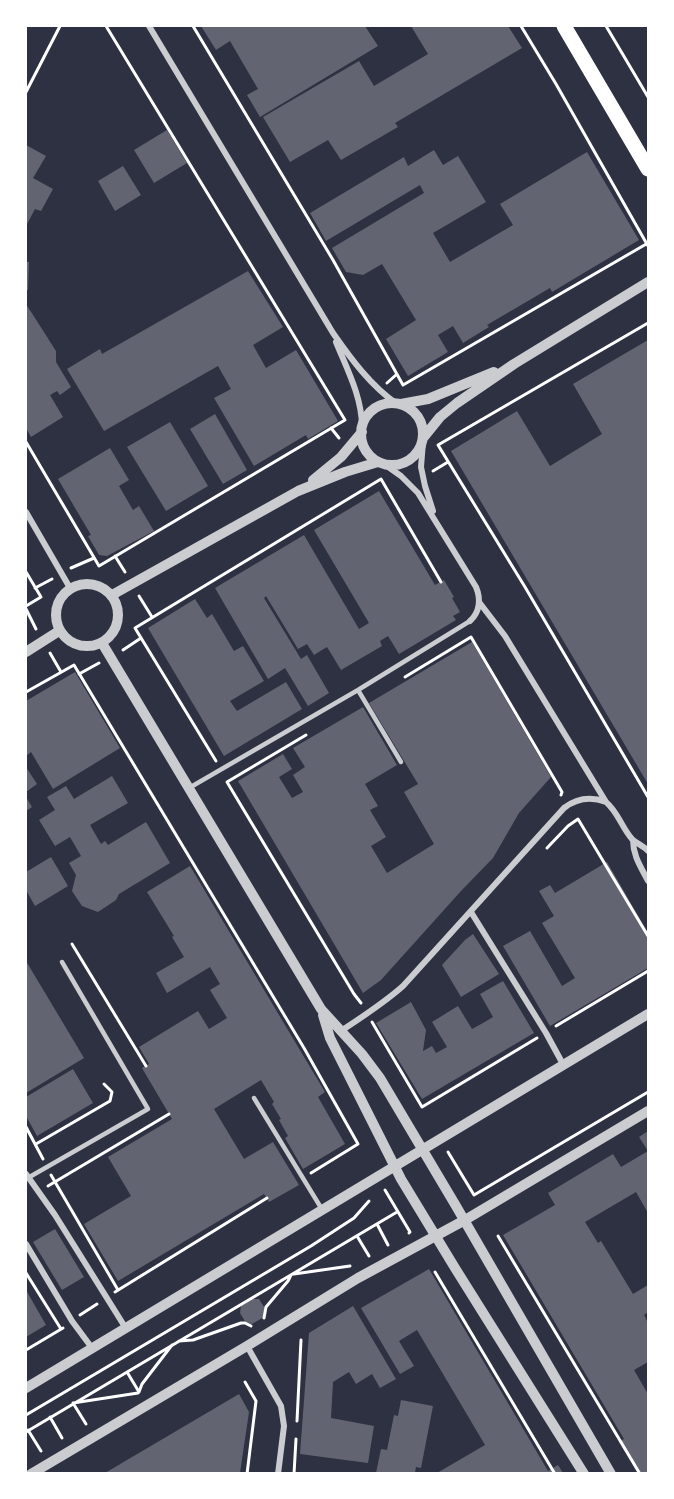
<!DOCTYPE html>
<style>
body{margin:0}
#map{position:relative;width:674px;height:1499px;overflow:hidden;background:#2d3142;font-family:Ubuntu,sans-serif}
canvas{display:block}
.frame{position:absolute;inset:0;border:27px solid #fff;pointer-events:none}
</style>
<div id="map">
<canvas width="674" height="1499"></canvas>
<div class="frame"></div>
</div>
<script>
const ctx = document.querySelector('canvas').getContext('2d');
ctx.lineJoin = 'round';
function paint(path, color) {
  ctx.fillStyle = color;
  ctx.fill(path, 'evenodd');
}
function strokePath(path, color, width, dash) {
  ctx.strokeStyle = color;
  ctx.lineWidth = width;
  ctx.lineCap = dash ? 'butt' : 'round';
  ctx.setLineDash(dash || []);
  ctx.stroke(path);
}
const building = new Path2D(`
 M201,26H365L378,46L260,117L247,95L258,89L230,41L216,50Z
 M411,26H508L522,48L395,123L398,127L341,160L328,140L290,162L263,117L359,61L374,86L428,54Z
 M167,130L187,163L154,183L134,150Z
 M26,145L46,156L33,178L53,189L41,211L35,209L26,226Z
 M434,150L443,165L458,156L486,202L433,233L450,262L513,225L500,204L587,152L639,240L552,292L550,288L487,325L489,327L463,343L453,326L438,335L448,352L408,376L386,339L416,320L382,264L363,275L346,272L332,248L424,193L420,185L326,241L310,213L404,157L408,166Z
 M123,166L141,195L115,211L98,181Z
 M26,262H29L28,290H26Z
 M248,271L283,327L253,345L266,368L296,350L338,421L308,439L306,435L254,466L214,398L231,389L218,366L104,431L67,369L100,349L102,354Z
 M26,304L56,351V362L71,387L60,395L57,391L50,395L63,417L31,437L26,428Z
 M648,340V784L451,451L517,411L550,466L602,434L573,384Z
 M215,414L247,470L223,484L190,429Z
 M170,422L208,486L166,511L127,447Z
 M110,448L129,480L119,486L133,510L139,506L154,531L107,556L99,555L88,536L91,535L58,479Z
 M379,491L435,585L444,580L454,597L452,598L460,612L453,616L456,620L399,654L388,636L380,641L382,646L341,670L327,647L314,655L307,644L298,649L266,596L264,598L301,659L307,655L329,693L308,706L285,668L268,679L215,588L304,535L359,629L369,623L314,530Z
 M195,599L207,618L212,614L234,651L243,646L264,681L230,701L237,711L286,682L302,709L224,756L148,628Z
 M472,642L551,777L519,813L493,858L461,891L381,980L363,993L238,781L283,754L292,769L279,777L292,798L303,792L293,775L305,767L293,748L363,707L397,765L365,784L378,806L370,810L386,837L371,846L387,873L434,844L404,792L418,784L369,703Z
 M75,672L120,748L53,789L31,752L26,756V701Z
 M26,767L37,784L26,792Z
 M112,776L128,803L90,825L101,844L105,841L108,845L146,822L170,863L119,894L116,900L98,912L82,906L72,891L76,875L69,863L81,856L70,837L55,846L39,820L55,810L47,797L66,786L74,799Z
 M26,797L32,807L26,811Z
 M51,857L68,886L35,906L26,890V872Z
 M607,862L648,933V968L550,1026L503,946L530,931L562,986L575,978L542,923L554,916L539,891L550,885L555,893Z
 M190,866L325,1092L318,1097L345,1144L303,1169L285,1138L288,1136L279,1120L281,1119L272,1104L274,1102L261,1080L214,1109L244,1159L273,1142L299,1185L269,1202L264,1194L118,1281L84,1224L131,1196L108,1157L172,1119L142,1068L149,1064L139,1047L198,1011L209,1029L227,1018L210,990L220,984L210,967L167,993L156,973L184,957L172,937L174,936L147,892Z
 M473,934L499,974L461,997L442,965L465,940Z
 M26,961L84,1058L26,1093Z
 M503,981L534,1033L422,1099L376,1023L411,1002L426,1030L423,1051L432,1046L436,1053L447,1047L432,1022L458,1006L472,1029L483,1023L493,1017L480,994Z
 M73,1069L93,1103L37,1136L26,1116V1097Z
 M648,1131V1213L636,1192L585,1222L598,1243L601,1241L633,1294L648,1285V1312L644,1315L648,1323V1362L634,1370L648,1394V1473H638L619,1442L624,1439L503,1235L555,1205L548,1193L613,1154L621,1167L648,1151L639,1137Z
 M55,1229L84,1277L62,1290L33,1242Z
 M429,1269L548,1471L558,1465L563,1473H437L485,1445L417,1330L399,1341L414,1366L400,1374L361,1308Z
 M26,1290L46,1325L26,1337Z
 M252,1299H259L266,1310L264,1317L252,1324L246,1323L240,1313L241,1306Z
 M353,1306L396,1379L380,1388L372,1374L356,1384L349,1372L333,1382L331,1418L374,1426L368,1463L300,1454L309,1333Z
 M239,1394L249,1412L240,1473H105Z
 M401,1400L433,1406L421,1468L416,1467L415,1473H376L381,1449L387,1450L394,1415L398,1416Z`);
const path = new Path2D(`
 M193,26L333,260L403,385L648,243
 M521,26L556,84L648,246
 M606,26L648,97
 M26,92L60,26
 M648,323L438,445L525,587L648,797
 M387,383L397,374
 M331,428L339,438
 M26,442L99,566L345,420L106,26
 M433,471L448,462
 M115,556L125,572
 M71,568L94,558
 M26,572L41,597L26,606
 M35,588L52,579
 M139,596L152,617
 M26,609L36,629
 M123,650L141,638
 M50,653L61,672
 M79,674L99,663
 M405,677L471,637L562,792L561,795
 M26,692L74,665L304,1048L358,1144L311,1173
 M306,735L227,782L354,994L361,1003
 M216,761L135,628L381,479L441,582
 M547,848L568,826L578,819L648,936
 M72,944L146,1066
 M372,1022L422,1107L537,1038
 M556,1026L648,971
 M26,1127L43,1159
 M36,1144L110,1101L112,1092L104,1084
 M448,1152L474,1195L648,1092
 M51,1175L118,1290
 M48,1186L169,1114
 M385,1190L410,1232L409,1233
 M377,1224L388,1245
 M357,1236L369,1256
 M498,1236L640,1474
 M435,1272L555,1474
 M26,1273L61,1329
 M294,1274L350,1266
 M115,1292L267,1198
 M80,1315L97,1304
 M264,1318L266,1307L288,1281L291,1275
 M179,1341L193,1340L241,1323H245L251,1326
 M26,1350L63,1328
 M127,1372L139,1392
 M245,1382L256,1401L247,1474
 M139,1392L142,1384L172,1345
 M26,1415L311,1246L354,1218L369,1201
 M50,1417L62,1438
 M297,1421L301,1340
 M86,1424L73,1403L138,1393
 M28,1430L41,1451
 M26,1432L397,1212
 M294,1474L296,1439`);
const service = new Path2D(`
 M358,690L401,762
 M189,788L358,690L470,621
 M254,1098L323,1211
 M26,1179L148,1109L62,962`);
const minor = new Path2D(`
 M149,26L333,333C351,359 371,386 397,404
 M336,342C347,369 362,397 362,427
 M423,442L421,467L425,486L433,511
 M384,464L401,476L418,493L476,587C481,599 480,612 470,621
 M26,512L70,588
 M479,602L505,636L606,802C618,812 622,828 632,839C637,844 644,846 648,851
 M633,840C633,856 641,867 648,881
 M471,912L546,1033L564,1066
 M341,1031C362,1017 384,1003 403,986L564,808C577,798 590,796 606,802
 M26,1174L55,1215L125,1327
 M26,1244L72,1321L92,1348
 M247,1346L281,1406L284,1426L278,1474`);
const tertiary = new Path2D(`
 M361 434a31 31 0 1 1 62 0a31 31 0 1 1-62 0Z
 M401,404L428,399L494,372
 M423,438L440,417L457,403L514,364L648,282
 M313,480L341,457L362,432
 M56 615a31 31 0 1 1 62 0a31 31 0 1 1-62 0Z
 M112,595L298,491L345,472L378,462
 M102,643L321,1009L362,1054L380,1078L456,1206L611,1474
 M26,652L59,631
 M323,1015L330,1038L401,1179L455,1268L584,1474
 M26,1388C234,1264 442,1140 648,1014
 M31,1474L247,1346L358,1278L465,1220L648,1111`);
const trunk = new Path2D(`
 M564,26L648,169`);
paint(building, '#626471');
strokePath(path, '#fff', 3);
strokePath(service, '#caccd0', 4.5);
strokePath(minor, '#caccd0', 6);
strokePath(tertiary, '#caccd0', 10);
strokePath(trunk, '#fff', 15);
</script>
